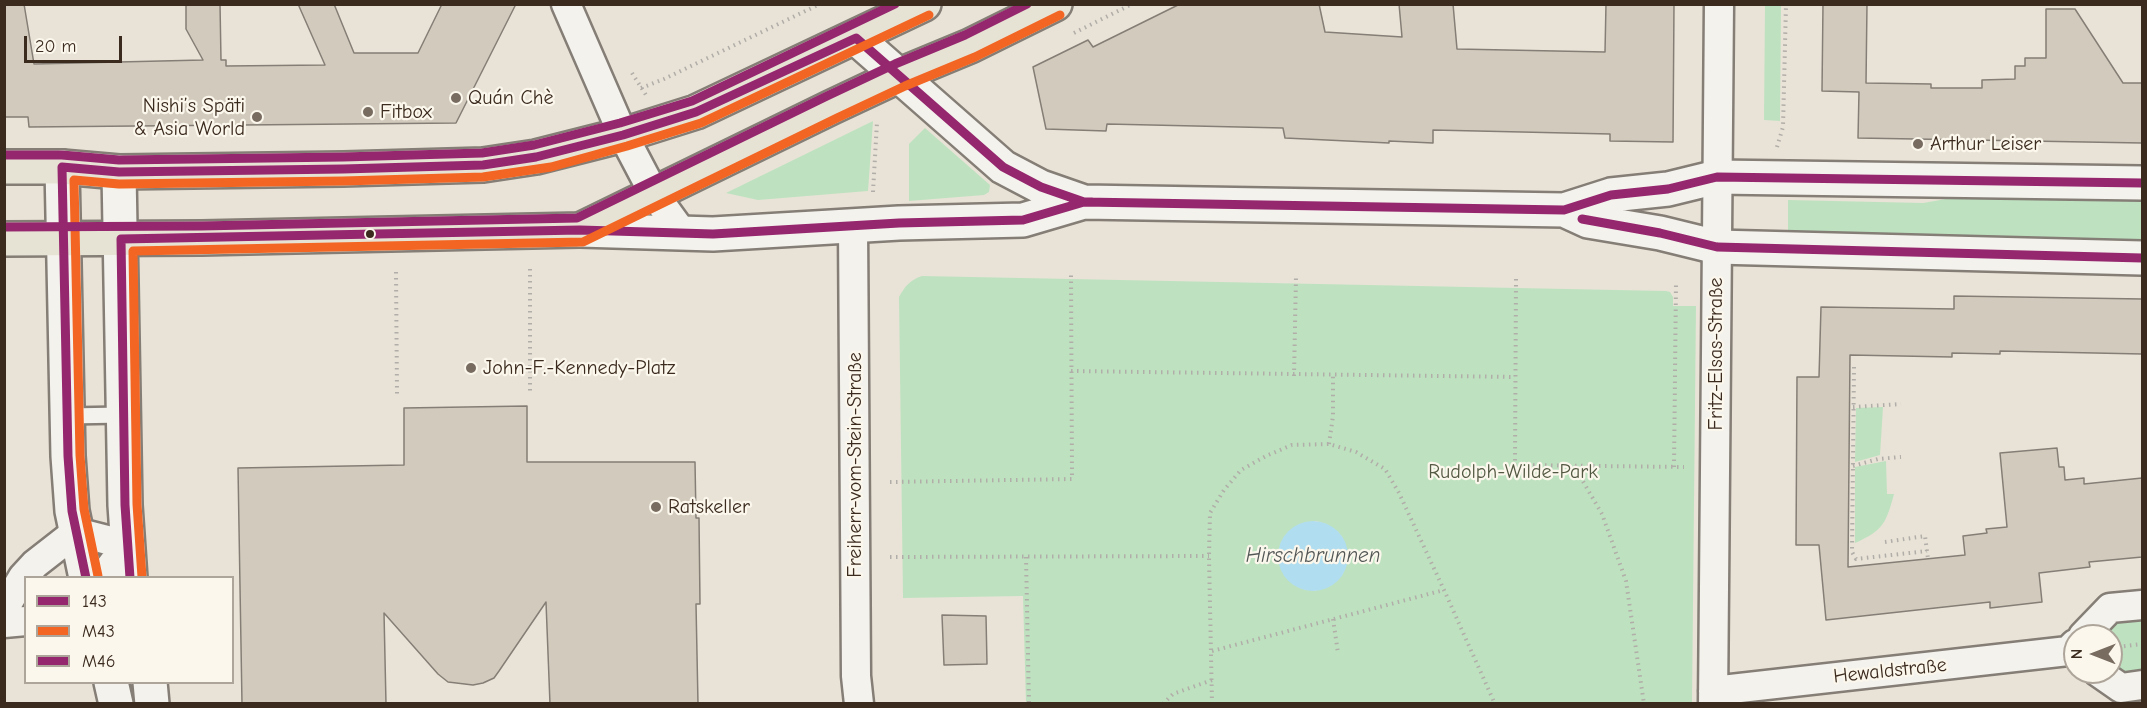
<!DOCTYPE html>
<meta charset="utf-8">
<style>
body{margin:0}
#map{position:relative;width:2147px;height:708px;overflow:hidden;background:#e9e3d7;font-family:"Comic Neue",sans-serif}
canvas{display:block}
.frame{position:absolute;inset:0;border:6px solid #3b2a1e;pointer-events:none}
.legend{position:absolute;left:24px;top:576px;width:210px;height:108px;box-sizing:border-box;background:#fbf7ec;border:2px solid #aea59a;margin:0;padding:8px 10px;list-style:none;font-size:18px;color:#3b2a1e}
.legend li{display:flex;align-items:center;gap:12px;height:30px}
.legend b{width:30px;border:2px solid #aea59a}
.north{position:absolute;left:2063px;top:624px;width:60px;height:60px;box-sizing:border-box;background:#fbf7ec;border:2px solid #aea59a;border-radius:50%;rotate:270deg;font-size:16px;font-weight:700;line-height:24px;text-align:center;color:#3b2a1e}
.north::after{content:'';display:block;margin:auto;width:21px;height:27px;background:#786b5f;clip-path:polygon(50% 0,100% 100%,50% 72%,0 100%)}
.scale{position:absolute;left:24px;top:36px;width:98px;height:27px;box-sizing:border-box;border:3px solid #3b2a1e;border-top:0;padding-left:8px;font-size:18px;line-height:21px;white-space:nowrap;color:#3b2a1e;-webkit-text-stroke:4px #fbf7ec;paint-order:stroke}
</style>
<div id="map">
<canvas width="2147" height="708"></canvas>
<div class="frame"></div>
<ul class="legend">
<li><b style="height:8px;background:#95276e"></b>143</li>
<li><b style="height:8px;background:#f26522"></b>M43</li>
<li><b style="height:8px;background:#95276e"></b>M46</li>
</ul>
<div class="north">N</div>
<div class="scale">20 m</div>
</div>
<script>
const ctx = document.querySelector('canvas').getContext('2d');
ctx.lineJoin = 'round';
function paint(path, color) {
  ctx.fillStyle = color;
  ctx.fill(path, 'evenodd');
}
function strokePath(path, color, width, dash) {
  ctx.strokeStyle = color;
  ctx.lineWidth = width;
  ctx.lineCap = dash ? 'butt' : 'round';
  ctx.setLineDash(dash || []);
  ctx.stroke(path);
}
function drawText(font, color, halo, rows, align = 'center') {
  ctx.font = font + ' "Comic Neue",sans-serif';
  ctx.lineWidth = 4.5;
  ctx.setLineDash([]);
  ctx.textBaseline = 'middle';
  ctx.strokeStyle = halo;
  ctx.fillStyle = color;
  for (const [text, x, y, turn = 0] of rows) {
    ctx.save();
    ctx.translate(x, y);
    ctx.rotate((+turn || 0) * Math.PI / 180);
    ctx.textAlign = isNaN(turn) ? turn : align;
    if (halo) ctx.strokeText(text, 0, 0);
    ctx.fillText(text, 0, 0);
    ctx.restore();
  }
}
const green = new Path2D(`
 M1765,5H1781L1780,121L1764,120Z
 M873,121L868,191L758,200L726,193Z
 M925,128L990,185L989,192L984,195L909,201V144Z
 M1963,196L2142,199V242L1788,236V200L1923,203Z
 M922,276L1666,291L1670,292L1673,297V306H1696L1692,703H1026L1023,596L903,598L899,297C905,286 910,280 922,276ZM1316,521C1328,524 1335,528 1343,538L1316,591L1303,589L1293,584L1281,543C1290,528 1299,523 1316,521Z
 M1883,407L1880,455L1855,462L1856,408Z
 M1886,461L1887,494H1894C1886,523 1884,530 1855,543V467Z
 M2142,615V673L2123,675L2111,669V636H2101L2111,622Z`);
const water = new Path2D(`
 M1278 556a35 35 0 1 1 70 0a35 35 0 1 1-70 0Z`);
const building = new Path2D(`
 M4,4H24L34,64L203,60L186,29V4H220L221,60H226V66L325,65L298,4H334L354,53H418L442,4H516L456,123L29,127L28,117H4Z
 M1180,4H1319L1325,32L1402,37L1399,4H1453L1457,49L1605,52L1606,4H1674L1673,142L1610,141V134L1433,130V143L1389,141V143L1285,138L1283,128L1107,124L1106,131L1046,129L1033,67L1088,40L1093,47Z
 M1823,4H1867L1866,83L1931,84V88H1982V80L2015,79V66H2025V58H2046V9H2075L2123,83H2142V143L1858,138L1859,92L1822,91Z
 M1954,296L2142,299V354L2000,351V354L1952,353V357L1850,355L1848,567L1965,555L1963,536L1987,533L1986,529L2007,527L2000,453L2057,448L2059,467H2064L2065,480L2084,478V484L2142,478V557L2089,562L2090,567L2039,573L2042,602L1990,608V602L1826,620L1819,545H1796L1797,377H1819L1821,307L1954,309Z
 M527,406V462H695L696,518H699L700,604H696L698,704H550L546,602L499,671L494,678L483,683L473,685L448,682L438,674L384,613L386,704H242L238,468L404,465V408Z
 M942,615L986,616L987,664L944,665Z`);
const path = new Path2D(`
 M1074,33L1132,4
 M632,73L646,95
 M641,88L664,79L820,4
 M1777,147L1783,127L1786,4
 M873,192L877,122
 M530,269V393
 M396,272L397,394
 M1516,279L1515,465L1684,467
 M1854,367L1852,552L1856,559L1927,551
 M1071,371L1515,377
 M1294,376L1296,276
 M1853,407L1901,404
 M1329,444L1333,416V376
 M1574,466L1602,514L1626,581L1644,704
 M1853,466L1878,459L1901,457
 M1674,467L1676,282
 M890,482L1072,479L1071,272
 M1885,542L1925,536L1928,559
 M890,557L1209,556
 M1026,557L1029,704
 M1333,619L1338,653
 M2118,647L2142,644
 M1212,651L1444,590
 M1163,704L1173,694L1212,680
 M1212,704L1209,556L1210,513L1224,490L1241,470L1266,456L1292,445L1329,444L1356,452L1385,469L1399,493L1444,590L1495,704`);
const service = new Path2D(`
 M67,416L123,415`);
const minor = new Path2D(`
 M566,4L623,135L654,194L683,234
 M853,227L856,676L859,704
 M4,609L23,577L35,564L76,532L127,545L102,578
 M4,623L26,621
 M2083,636L2110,608L2142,605
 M2098,672L2121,688L2142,685
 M1713,691L2068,651L2075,644
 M1713,704L1719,4`);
const tertiary = new Path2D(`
 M856,38L1003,167L1041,187L1084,202L1564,210L1611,195L1668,189L1717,177L2142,183
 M62,167L68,456L72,511L86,578
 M119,172L125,505L130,578
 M1564,210L1588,221L1660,233L1717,247L2142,258
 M580,230L713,234L899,223L1023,220L1084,202
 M111,682L116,704
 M150,682L152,704`);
const primary = new Path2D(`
 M4,167H62L119,172L343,169L483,165L536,157L623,135L696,112L924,4
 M4,239L201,238L580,230L832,107L900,75L970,46L1055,4`);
const bus1 = new Path2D(`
 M1582,219L1660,233L1717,247L2142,258
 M86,578L72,511L68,456L62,167L119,172L343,169L483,165L536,157L623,135L696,112L856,38L1003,167L1041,187L1084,202L1564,210L1611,195L1668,189L1717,177L2142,183
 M130,578L125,505L121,239L580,230L713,234L899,223L1023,220L1084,202H1092`);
const bus2 = new Path2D(`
 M98,576L84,509L80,455L74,180L119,184L343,181L483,177L551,167L627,146L701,123L929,15
 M142,577L137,504L133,251L583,242L837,118L905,86L975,57L1060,15`);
const bus3 = new Path2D(`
 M4,155H62L119,160L343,157L482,153L534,145L620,123L692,101L895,4
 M4,227L201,226L577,218L827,96L895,64L965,35L1027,4`);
const markers = [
 [456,98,6,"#786b5f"],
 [368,112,6,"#786b5f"],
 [257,117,6,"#786b5f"],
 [1918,144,6,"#786b5f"],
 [370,234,5,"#3b2a1e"],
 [471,368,6,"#786b5f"],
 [656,507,6,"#786b5f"]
];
const poiNames = [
 ["Quán Chè",468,98],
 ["Nishi’s Späti",245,106,"right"],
 ["& Asia World",245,129,"right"],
 ["Fitbox",380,112],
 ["Arthur Leiser",1930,144],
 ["John-F.-Kennedy-Platz",483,368],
 ["Ratskeller",668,507]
];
const streetNames = [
 ["Fritz-Elsas-Straße",1716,354,-90],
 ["Freiherr-vom-Stein-Straße",855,465,-90],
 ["Hewaldstraße",1890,671,-6]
];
const parkNames = [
 ["Rudolph-Wilde-Park",1513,472]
];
const waterNames = [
 ["Hirschbrunnen",1313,556]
];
paint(green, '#bee2c0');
paint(water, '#b0ddf0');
paint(building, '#d2cbbd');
strokePath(building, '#847e76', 1.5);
strokePath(service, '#847e76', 20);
strokePath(minor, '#847e76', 33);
strokePath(tertiary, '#847e76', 38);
strokePath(primary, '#847e76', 38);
strokePath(path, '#b1ada8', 4, [1.5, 4.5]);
strokePath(service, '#f4f2ed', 15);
strokePath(minor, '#f4f2ed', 28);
strokePath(tertiary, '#f4f2ed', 33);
strokePath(primary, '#e7e3d4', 33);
strokePath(bus1, '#95276e', 9);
strokePath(bus2, '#f26522', 9);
strokePath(bus3, '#95276e', 9);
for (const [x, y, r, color] of markers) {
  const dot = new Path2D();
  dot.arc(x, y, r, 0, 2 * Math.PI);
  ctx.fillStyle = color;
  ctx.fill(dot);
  strokePath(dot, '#fbf7ec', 2);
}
drawText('20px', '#3b2a1e', '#fbf7ec', poiNames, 'left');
drawText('20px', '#3b2a1e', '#fbf7ec', streetNames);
drawText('20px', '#535842', '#fbf7ec', parkNames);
drawText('italic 21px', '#525655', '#fbf7ec', waterNames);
</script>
